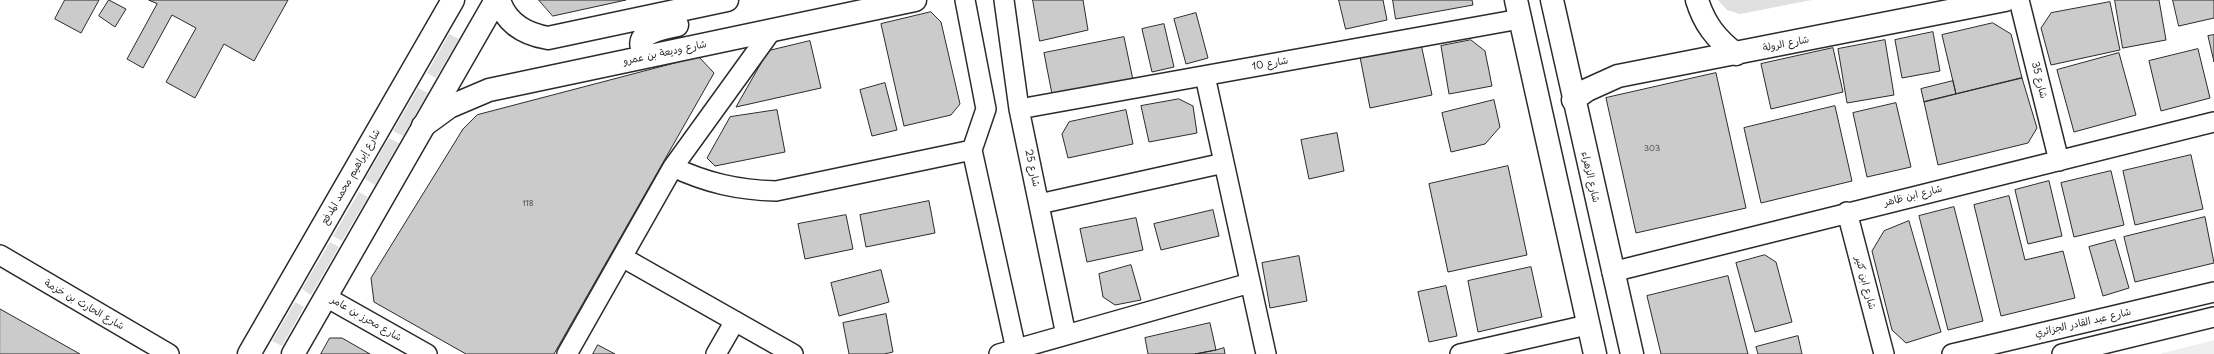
<!DOCTYPE html>
<meta charset="utf-8">
<style>
body{margin:0}
canvas{display:block;background:#fff}
</style>
<canvas width="2214" height="354"></canvas>
<script>
const ctx = document.querySelector('canvas').getContext('2d');
ctx.lineJoin = 'round';
function paint(path, color) {
  ctx.fillStyle = color;
  ctx.fill(path, 'evenodd');
}
function strokePath(path, color, width, dash) {
  ctx.strokeStyle = color;
  ctx.lineWidth = width;
  ctx.lineCap = dash ? 'butt' : 'round';
  ctx.setLineDash(dash || []);
  ctx.stroke(path);
}
function drawText(font, color, halo, rows, align = 'center') {
  ctx.font = font + ' "Playpen Sans","Playpen Sans Arabic",sans-serif';
  ctx.lineWidth = 3;
  ctx.setLineDash([]);
  ctx.textBaseline = 'middle';
  ctx.strokeStyle = halo;
  ctx.fillStyle = color;
  for (const [text, x, y, turn = 0] of rows) {
    ctx.save();
    ctx.translate(x, y);
    ctx.rotate((+turn || 0) * Math.PI / 180);
    ctx.textAlign = isNaN(turn) ? turn : align;
    if (halo) ctx.strokeText(text, 0, 0);
    ctx.fillText(text, 0, 0);
    ctx.restore();
  }
}
const built = new Path2D(`
 M2214,340V354H2159Z`);
const green = new Path2D(`
 M1718,0H1812L1740,14L1727,10Z
 M449,34L459,39L436,78L427,73Z
 M418,88L428,93L403,136L393,131Z
 M389,138L399,143L375,185L365,179Z
 M359,192L368,197L342,241L333,236Z
 M330,242L339,247L311,295L302,289Z
 M295,302L304,307L282,346L272,341Z`);
const building = new Path2D(`
 M65,0H99L81,33L55,19Z
 M109,0L126,9L115,27L99,16Z
 M149,0H288L254,61L224,44L195,98L166,82L196,28L172,15L143,68L127,59L157,4Z
 M539,0H626L553,16Z
 M1033,0H1083L1088,30L1040,41Z
 M1339,0H1383L1387,20L1346,29Z
 M1393,0H1472L1473,5L1396,19Z
 M2115,0H2159L2166,40L2123,48Z
 M2173,0H2214V18L2179,26Z
 M2110,2L2120,50L2051,65L2041,28L2051,13Z
 M931,12L941,22L960,104L951,115L904,126L881,24Z
 M1196,13L1208,58L1186,64L1174,19Z
 M1993,23L2011,34L2022,78L1956,94L1942,35Z
 M1164,24L1174,67L1152,72L1142,29Z
 M1933,32L1940,71L1902,78L1895,40Z
 M2214,35V62L2208,36Z
 M1124,37L1133,80L1052,94L1044,53Z
 M1471,40L1485,51L1492,86L1449,94L1441,46Z
 M1885,40L1894,95L1847,103L1838,49Z
 M810,41L821,88L736,107L768,51Z
 M1421,44L1432,95L1370,108L1360,57Z
 M1833,48L1843,92L1771,109L1761,64Z
 M2198,49L2210,98L2161,111L2149,61Z
 M2119,53L2136,115L2074,132L2057,70Z
 M699,57L714,73L554,354H466L374,302L371,278L463,129L477,115Z
 M1716,73L1746,208L1636,233L1606,98Z
 M2022,78L2037,128L2028,143L1938,165L1924,102Z
 M1953,81L1956,94L1924,102L1921,89Z
 M885,83L897,130L872,136L860,90Z
 M1179,99L1193,106L1197,133L1149,142L1141,106Z
 M1494,100L1500,127L1485,144L1451,152L1442,113Z
 M1896,103L1911,167L1867,177L1853,113Z
 M1835,106L1852,181L1761,203L1744,128Z
 M777,110L785,152L715,166L707,158L730,117Z
 M1126,110L1133,144L1068,158L1062,134L1069,122Z
 M1337,133L1344,171L1309,179L1301,140Z
 M2191,155L2203,209L2135,225L2123,171Z
 M1508,166L1527,255L1448,272L1429,184Z
 M2111,171L2124,225L2074,237L2061,183Z
 M2049,181L2062,236L2028,244L2015,190Z
 M2009,196L2025,260L2063,251L2075,298L2001,316L1974,205Z
 M929,201L935,233L866,247L860,215Z
 M1954,207L1983,321L1948,330L1919,216Z
 M1213,210L1219,236L1161,250L1154,224Z
 M846,215L853,249L805,259L798,224Z
 M2205,217L2214,263L2135,282L2124,237Z
 M1136,218L1143,250L1087,262L1080,229Z
 M1909,221L1941,332L1906,343L1892,330L1872,251L1884,231Z
 M2115,240L2129,288L2103,296L2089,247Z
 M1765,255L1776,262L1792,322L1755,332L1736,263Z
 M1299,256L1307,301L1270,308L1262,263Z
 M1131,265L1141,300L1115,305L1103,297L1099,274Z
 M1531,267L1542,317L1478,332L1468,281Z
 M881,270L889,302L839,316L831,283Z
 M1728,276L1748,354H1661L1647,296Z
 M1446,286L1457,336L1429,342L1418,292Z
 M0,309L80,354H0Z
 M886,314L893,352L884,354H849L843,323Z
 M1210,323L1216,350L1195,354H1148L1145,338Z
 M1798,336L1802,354H1758L1756,347Z
 M330,338H342L370,354H321Z
 M598,345L615,354H593Z
 M1224,348L1225,354H1195L1216,350Z`);
const street = new Path2D(`
 M965,0L986,109L972,150L1017,354
 M1004,0L1019,109L1066,335
 M2019,0L2059,161
 M1205,76L1266,354
 M1019,109L1520,19
 M673,167C707,183 738,190 776,191L972,150
 M1039,204L1224,163
 M1847,212L1884,354
 M0,255L169,354
 M622,257L793,354
 M1612,272L2214,122
 M326,297L427,354
 M567,354L673,167L772,30
 M716,354L735,321
 M999,354L1250,283
 M1460,354L1587,325
 M1952,354L2214,292
 M2062,354L2214,317`);
const secondary = new Path2D(`
 M499,0C506,23 525,34 548,38L727,0
 M1516,0L1595,354
 M1552,0L1632,354
 M1697,0C1704,23 1716,39 1736,54
 M647,56C628,33 661,29 677,25
 M1573,100L1587,90L1618,76L2005,0
 M423,126L449,107L489,90L915,0`);
const primary = new Path2D(`
 M249,354L453,0
 M293,354L496,0`);
const numberNames = [
 ["303",1652,149],
 ["118",528,204]
];
const streetNames = [
 ["شارع الرولة",1786,44,-11],
 ["شارع وديعة بن عمرو",665,53,-12],
 ["شارع 10",1270,64,-10],
 ["شارع 35",2039,80,76],
 ["شارع 25",1032,168,78],
 ["شارع إبراهيم محمد المدفع",351,177,-60],
 ["شارع الزهراء",1590,177,77],
 ["شارع ابن ظاهر",1913,196,-14],
 ["شارع ابن كثير",1865,283,75],
 ["شارع الحارث بن خزمة",84,305,30],
 ["شارع محرز بن عامر",366,319,30],
 ["شارع عبد القادر الجزائري",2083,323,-13]
];
paint(built, '#efefef');
paint(green, '#e0e0e0');
paint(building, '#cbcbcb');
strokePath(building, '#2b2b2b', 1);
strokePath(street, '#2b2b2b', 22);
strokePath(secondary, '#2b2b2b', 25);
strokePath(primary, '#2b2b2b', 25);
strokePath(street, '#fff', 19);
strokePath(secondary, '#fff', 22);
strokePath(primary, '#fff', 22);
drawText('8px', '#535353', null, numberNames);
drawText('10px', '#2b2b2b', '#fff', streetNames);
</script>
